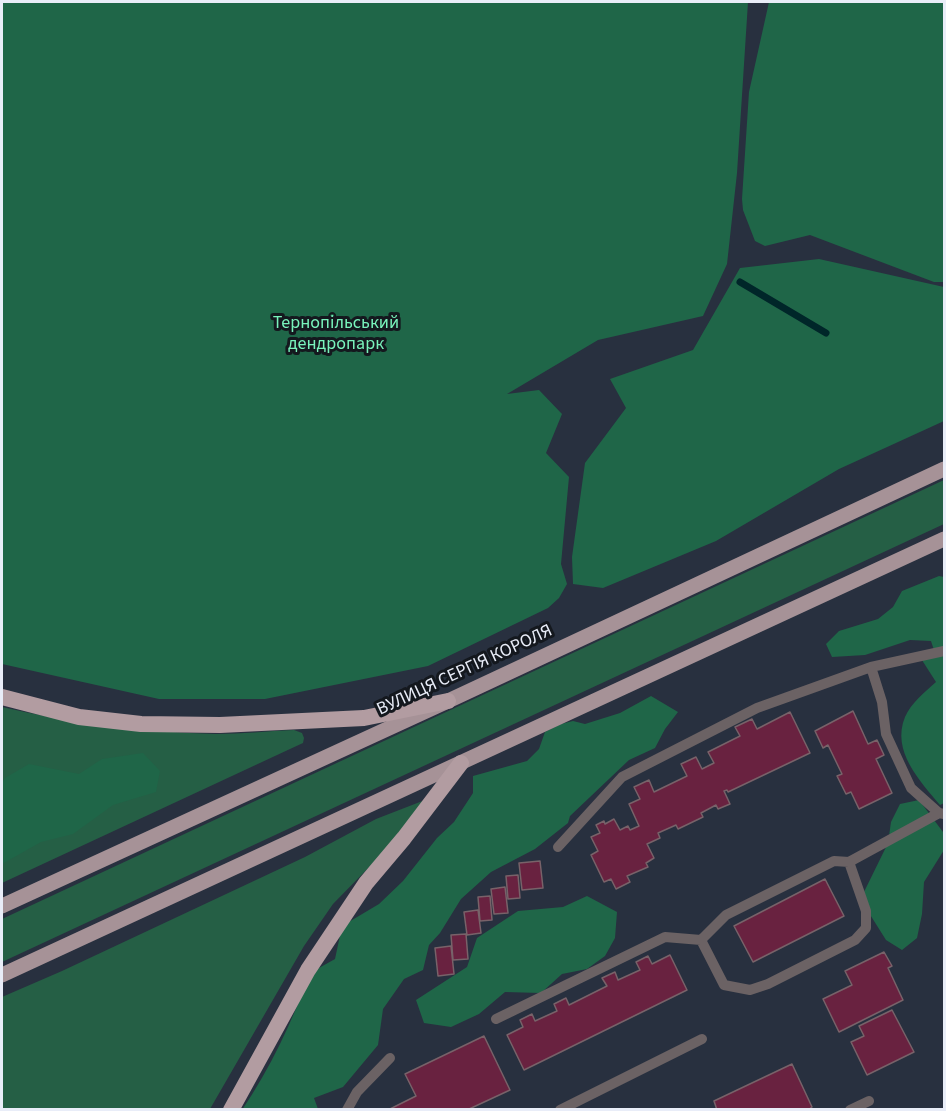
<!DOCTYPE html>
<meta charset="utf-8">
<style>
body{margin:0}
#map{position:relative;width:946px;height:1111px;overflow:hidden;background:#28303f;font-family:"Source Sans 3",sans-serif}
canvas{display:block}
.frame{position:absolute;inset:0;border:3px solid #e9edf8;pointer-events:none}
</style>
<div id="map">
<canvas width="946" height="1111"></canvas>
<div class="frame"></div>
</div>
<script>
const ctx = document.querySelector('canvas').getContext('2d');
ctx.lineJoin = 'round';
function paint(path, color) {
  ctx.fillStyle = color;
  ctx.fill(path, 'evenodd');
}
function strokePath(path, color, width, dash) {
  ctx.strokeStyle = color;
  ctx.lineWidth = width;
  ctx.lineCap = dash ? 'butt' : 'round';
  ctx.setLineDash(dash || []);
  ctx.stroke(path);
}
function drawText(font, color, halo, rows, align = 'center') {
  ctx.font = font + ' "Source Sans 3",sans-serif';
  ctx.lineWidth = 6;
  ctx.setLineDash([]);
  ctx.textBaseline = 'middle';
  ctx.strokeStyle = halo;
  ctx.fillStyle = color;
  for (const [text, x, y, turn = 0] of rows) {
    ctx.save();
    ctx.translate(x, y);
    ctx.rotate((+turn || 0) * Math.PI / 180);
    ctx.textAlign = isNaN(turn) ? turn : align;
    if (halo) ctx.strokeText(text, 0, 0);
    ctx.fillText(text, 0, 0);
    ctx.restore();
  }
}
const green = new Path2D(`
 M944,480V524L2,962V919Z
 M2,707C72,723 143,732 216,734C241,734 268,731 294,730L302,733L304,738L303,743L290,749L2,883Z
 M425,800L379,857L333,904L304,946L210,1109H2V997L62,971L305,857L376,819Z`);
const forest = new Path2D(`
 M2,2H748L737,173L727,264L703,316L598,340L507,394L539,390L562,414L546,453L569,477L561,564L567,584L559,598L548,608L428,666L265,699H159L2,664Z
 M769,2H944V282H934L810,235L765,246L755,241L743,210L742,199L749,92Z
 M819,259L944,287V421L839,469L716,541L603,588L573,584L572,557L585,463L626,408L610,379L693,350L740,268Z
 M939,576L944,577V803L940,805C920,781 891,751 905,717C911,703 925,692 936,682L920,657L934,650L931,641L910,640L865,655L832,657L826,644L839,631L878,619L893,607L902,591Z
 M651,696L678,712L665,729L655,748L629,760L570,816L568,823L535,849L491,872L461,899L440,933L429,945L423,970L404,979L383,1009L378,1045L343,1087L314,1098L318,1109L242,1110C271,1067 292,1022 310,973L335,959L342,926L379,904L403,881L437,838L454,822L473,793V776L527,761L539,749L545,732L561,724L573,721L585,724L620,713Z
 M143,753L160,771L156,792L113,805L73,834L41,842L2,864V783L5,778L29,764L79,774L102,759Z
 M919,800L943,832L944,850L924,882L922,914L917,938L902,950L886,940L864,905L863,894L888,843L891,822L900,804Z
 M587,896L617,912L615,938L605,956L587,969L562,974L541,993L505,992L479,1014L451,1027L424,1023L416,1000L467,967L477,938L518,911L563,907Z`);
const stream = new Path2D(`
 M740,282L826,333`);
const building = new Path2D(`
 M853,711L868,744L877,740L884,755L876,759L892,793L859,809L851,792L846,794L837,776L842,774L828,745L823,748L815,731Z
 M790,712L810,753L728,792L727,790L724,791L730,804L718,809L716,805L701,813L703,817L678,829L676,825L658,833L660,838L647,844L654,858L646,863L648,867L627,876L630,882L616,889L611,879L604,882L591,855L598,851L591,837L600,833L596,825L604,821L605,824L614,819L620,830L628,826L630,830L639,826L629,804L640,799L634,787L649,780L654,792L687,776L681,764L696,757L702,769L714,763L708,752L740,736L735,727L752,719L757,729Z
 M540,861L543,888L522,890L519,863Z
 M518,875L520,898L508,899L506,876Z
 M825,879L844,916L753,962L734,926Z
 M505,887L508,913L494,914L491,889Z
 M490,896L492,920L480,921L478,897Z
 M478,910L481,933L467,935L464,912Z
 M466,934L468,959L453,960L451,935Z
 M451,946L454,974L438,976L435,948Z
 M884,952L892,966L888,968L903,1000L839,1032L823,999L852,985L845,971Z
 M670,955L687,990L524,1070L507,1035L523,1027L520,1020L532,1014L535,1021L557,1011L554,1004L566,998L569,1005L607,986L602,978L615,972L618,980L640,970L636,962L648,956L652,964Z
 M892,1010L914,1052L867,1075L851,1042L864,1036L859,1026Z
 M484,1036L510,1090L467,1110H388L416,1096L405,1074Z
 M792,1064L812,1107L808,1110H717L714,1101Z`);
const service = new Path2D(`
 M871,667L882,702L886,734L911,788L939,813
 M558,847L622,777L757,708L871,667L944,651
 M701,940L724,985L750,990L768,984L855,940L866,928V911L849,862L939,813L944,814
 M701,940L726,915L834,861L849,862
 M496,1019L665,937L701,940
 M347,1110L357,1092L390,1058
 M560,1110L702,1039
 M850,1110L869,1101`);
const primary = new Path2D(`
 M2,906L448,701L944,469
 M2,975L944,539`);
const trunk = new Path2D(`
 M2,697L79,717L141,724L220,725L364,718L448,701
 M231,1110L308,970L366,883L404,838L461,763`);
const parkNames = [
 ["Тернопільський",336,324],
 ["дендропарк",336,345]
];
const streetNames = [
 ["ВУЛИЦЯ СЕРГІЯ КОРОЛЯ",465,671,-25]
];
paint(green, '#255f45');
paint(forest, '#1f6648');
strokePath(stream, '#002629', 7);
paint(building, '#692240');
strokePath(building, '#786269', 1.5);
strokePath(service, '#6b6264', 10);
strokePath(primary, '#a69297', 15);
strokePath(trunk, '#b29ca1', 16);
drawText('18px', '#79f3bc', '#14181e', parkNames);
drawText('18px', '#e9edf8', '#14181e', streetNames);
</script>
